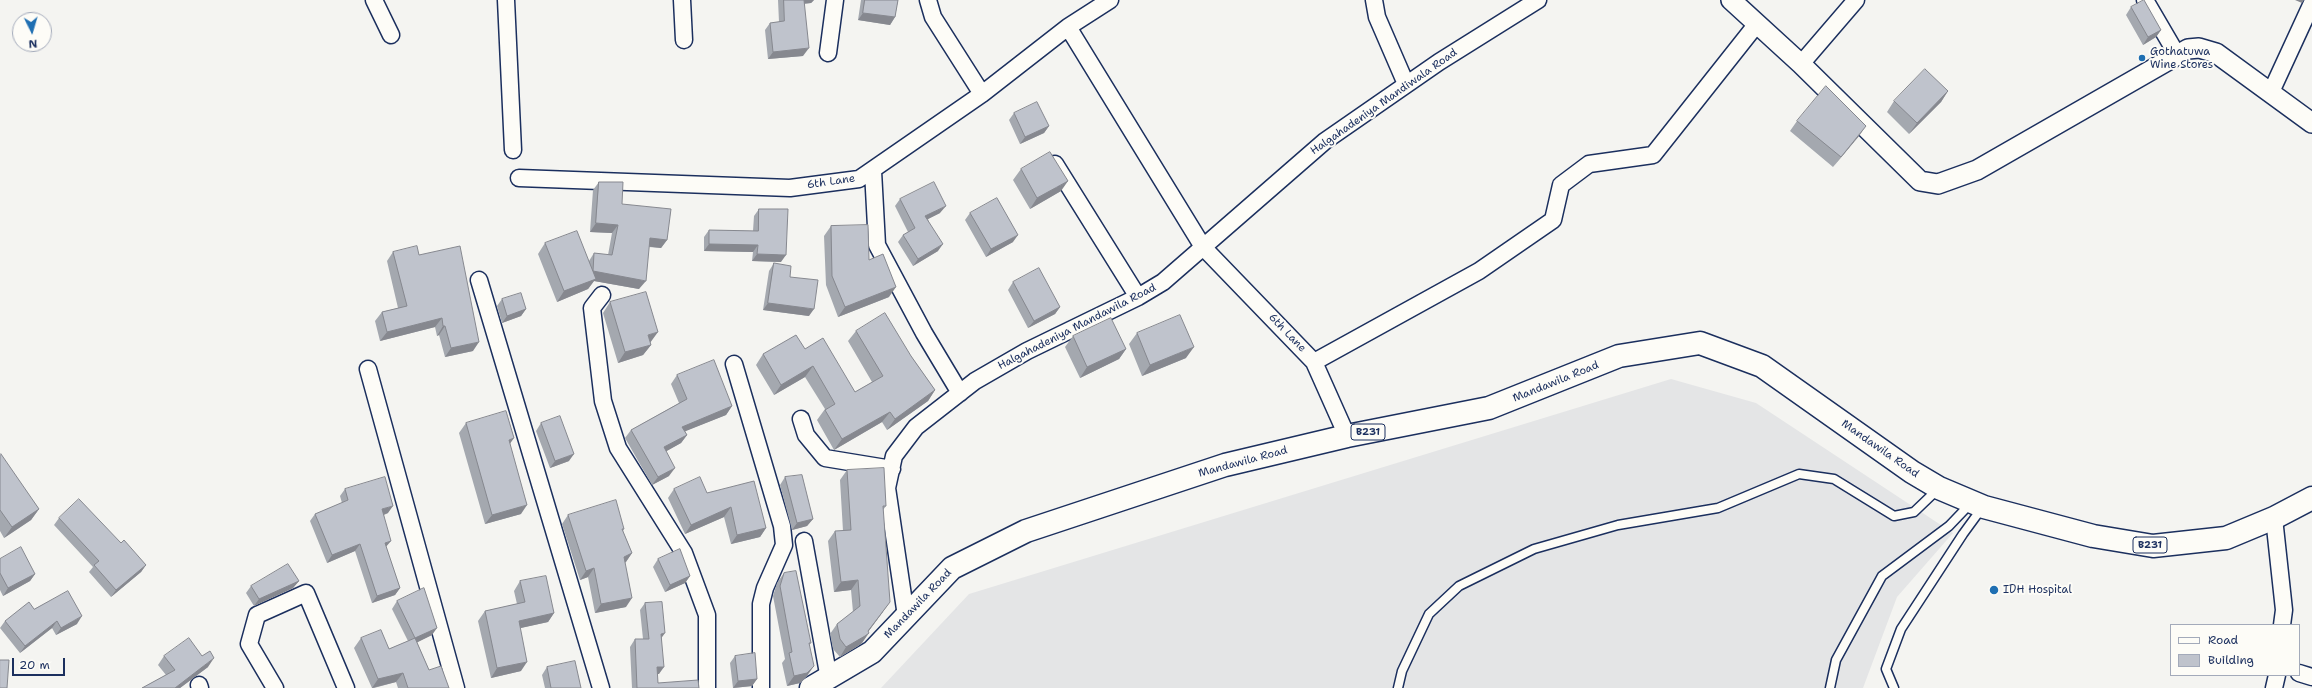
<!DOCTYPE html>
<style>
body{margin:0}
#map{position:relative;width:2312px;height:688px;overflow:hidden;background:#f4f4f1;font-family:"Shantell Sans",sans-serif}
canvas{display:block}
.legend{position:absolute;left:2170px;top:624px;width:130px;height:52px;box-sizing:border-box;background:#fdfcf7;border:1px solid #a3aaba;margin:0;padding:5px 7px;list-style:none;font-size:12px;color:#1b2f5e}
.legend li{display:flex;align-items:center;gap:8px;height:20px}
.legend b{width:20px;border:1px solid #a3aaba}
.north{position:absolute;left:12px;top:12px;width:40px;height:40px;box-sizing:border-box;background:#fdfcf7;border:1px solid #a3aaba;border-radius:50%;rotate:175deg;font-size:11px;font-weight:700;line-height:16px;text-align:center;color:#1b2f5e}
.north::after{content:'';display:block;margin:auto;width:14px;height:18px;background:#1f6fb2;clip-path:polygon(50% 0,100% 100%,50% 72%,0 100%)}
.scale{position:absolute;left:12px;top:658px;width:53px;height:18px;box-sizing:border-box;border:2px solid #1b2f5e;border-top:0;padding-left:5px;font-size:12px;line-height:14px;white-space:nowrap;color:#1b2f5e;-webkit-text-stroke:3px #fdfcf7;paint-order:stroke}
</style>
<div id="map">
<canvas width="2312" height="688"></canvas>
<ul class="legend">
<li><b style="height:5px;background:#fdfcf7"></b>Road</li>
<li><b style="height:11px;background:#bfc3cc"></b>Building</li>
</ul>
<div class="north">N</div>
<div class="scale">20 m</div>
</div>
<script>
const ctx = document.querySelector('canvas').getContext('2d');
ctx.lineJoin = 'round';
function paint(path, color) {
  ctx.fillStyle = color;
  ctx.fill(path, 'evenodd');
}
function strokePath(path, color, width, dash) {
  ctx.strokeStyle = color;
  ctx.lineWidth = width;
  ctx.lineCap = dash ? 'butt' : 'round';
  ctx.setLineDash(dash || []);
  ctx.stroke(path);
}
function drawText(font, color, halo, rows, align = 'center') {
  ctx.font = font + ' "Shantell Sans",sans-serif';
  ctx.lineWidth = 4;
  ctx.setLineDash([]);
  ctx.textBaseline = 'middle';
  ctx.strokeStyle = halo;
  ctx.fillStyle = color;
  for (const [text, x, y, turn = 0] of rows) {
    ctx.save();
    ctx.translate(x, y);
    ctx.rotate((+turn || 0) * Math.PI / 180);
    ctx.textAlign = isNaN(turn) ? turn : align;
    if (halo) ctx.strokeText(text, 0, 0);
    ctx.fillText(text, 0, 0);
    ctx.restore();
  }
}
const built = new Path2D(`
 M1671,379L1756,403L1953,533L1897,597L1863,688H881L969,594Z`);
const service = new Path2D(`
 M1398,688L1402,671L1429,614L1459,586L1534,549L1618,525L1718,508L1799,474L1834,479L1894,516L1914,512L1938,489
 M1830,688L1836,660L1882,576L1949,526L1971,503
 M1894,688L1886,669L1901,629L1963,534L1982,508`);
const minor = new Path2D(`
 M374,0L391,35
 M506,0L513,150
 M682,0L684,40
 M928,0L933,17L982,94
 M1374,0L1377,17L1406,84
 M2145,0L2176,53
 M1068,27L1203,247L1314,362L1347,436
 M828,53L835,0
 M1801,64L1856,0
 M2271,92L2312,3
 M1055,164L1138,297
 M873,171L877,245L924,333L960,393
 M519,178L790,188L859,179L982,94L1068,27L1110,0
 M479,280L601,688
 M602,295L592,308L603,401L618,448L684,553L707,615V688
 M1314,362L1479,271L1553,220L1561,185L1589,164L1653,155L1756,25
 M734,364L782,526L784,545L765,588L761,604V688
 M368,369L456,688
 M801,419L806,435L825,458L892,469
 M2274,518L2284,610L2282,625
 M804,541L829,679
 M906,616L887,488L894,456L916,427L975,381L1027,351L1138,297L1163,282L1325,141L1439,62L1538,0
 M2299,673L2312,677
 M199,685L200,688
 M275,688L249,644L257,615L306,593L346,688
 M2274,688L2277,675`);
const tertiary = new Path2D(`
 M1731,0L1801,64L1920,181L1938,184L1977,170L2188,49L2199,48L2216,53L2312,123`);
const primary = new Path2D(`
 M811,688L872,652L952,568L1026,531L1225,465L1347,436L1489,408L1619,356L1700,343L1762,366L1912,472L1939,488L1984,507L2093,536L2153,546L2226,538L2274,518L2312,498`);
const wall = new Path2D(`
 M778,0H814L811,3L804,4L803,56L768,59L765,30L770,23L779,22Z
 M861,0H898L895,17L890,25L858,20Z
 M2131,7L2161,30L2156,37L2143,45L2126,15Z
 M1948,91L1941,102L1909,134L1887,112L1894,101Z
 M1014,113L1049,126L1044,133L1020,144L1009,120Z
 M1797,121L1859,136L1833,167L1790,131Z
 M1021,169L1061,191L1030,209L1013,180Z
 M599,182L622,204L667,240L661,248L649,247L639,289L594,281L588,289L557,302L538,254L545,243L589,261L594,253L608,255L612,233L590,232L593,190Z
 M900,199L940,213L928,219L938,251L913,266L898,242L903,235L908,232L895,206Z
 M759,209L781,262L752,261L753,252L704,251V237L709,230L753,231L754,216Z
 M970,213L1013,242L986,257L965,220Z
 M831,226L869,260L889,297L838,317L826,285L824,236Z
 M393,252L419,255L473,351L445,357L439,335L437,336L435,327L380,341L375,321L382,312L398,308L387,261Z
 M774,263L790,277L809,316L763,310L769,271Z
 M1013,282L1060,307L1055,314L1028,328L1008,290Z
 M502,299L526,309L521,316L502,323L497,306Z
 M610,302L650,343L651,345L643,355L618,363L603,313Z
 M856,331L911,356L935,390L928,401L887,430L882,422L834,450L817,420L825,409L805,377L774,395L756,365L763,354L805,349L855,392L872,382L848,341Z
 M1137,333L1186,358L1142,376L1129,344Z
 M1073,336L1126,349L1119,359L1080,378L1065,347Z
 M677,375L732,406L726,415L685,431L687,435L681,443L666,451L669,476L652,485L625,438L631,430L679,403L671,384Z
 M466,423L510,443L521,514L485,524L459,433Z
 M541,423L569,461L550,468L536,431Z
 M0,455L39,509L31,520L4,538L0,531Z
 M847,470L886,506L883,510V612L868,632L862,643L858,646L840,657L833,649L830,634L837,624L853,612L851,590L834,592L828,541L835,531H843L840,480Z
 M785,477L813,519L807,526L792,530L780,485Z
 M345,489L388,513L384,515L386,547L400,588L395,595L372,603L355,551L327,563L310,521L315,514L342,503L340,496Z
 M674,489L707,493L766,528L760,537L731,544L724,517L685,534L668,498Z
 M568,515L624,529L623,531L632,553L625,563L626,607L595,613L588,577L580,580L562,524Z
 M59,518L121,543L146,565L141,572L111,597L89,572L93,567L54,525Z
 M0,559L35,574L30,581L3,596L0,590Z
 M658,559L690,576L685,583L665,592L653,567Z
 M784,573L811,643L809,645L807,676L800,683L787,686L782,663L785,659L773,596L777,583Z
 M299,581L293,588L254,606L246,593L251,586Z
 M520,581L554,613L548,622L520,628L521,671L491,678L478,621L485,611L517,604L514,591Z
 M397,601L432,635L417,642L429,670L449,688H398L396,682L374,688H372L354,648L361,638L389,649L408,641L392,609Z
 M645,603L662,638L659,674H657L658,683L699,688H632L630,647L635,639H643L640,610Z
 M34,609L77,624L56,635L52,628L20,653L0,628L5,621Z
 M164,656L208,667L180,688H142L166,675L158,665Z
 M735,656L757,679L752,686L733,688L730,663Z
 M547,667L581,688H545L542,675Z`);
const shadedWall = new Path2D(`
 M801,0H814L811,3L798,4Z
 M2295,0H2304L2302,3Z
 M863,13L895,17L890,25L858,20Z
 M2161,30L2156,37L2143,45L2148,37Z
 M809,48L803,56L768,59L773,52Z
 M1948,91L1941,102L1909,134L1917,123Z
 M1049,126L1044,133L1020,144L1025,137Z
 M1866,126L1859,136L1833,167L1841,157Z
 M1068,181L1061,191L1030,209L1037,198Z
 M946,206L940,213L920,223L925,216Z
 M596,223L618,225L612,233L590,232Z
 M1018,235L1013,242L986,257L991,249Z
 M650,238L667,240L661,248L644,246Z
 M709,244L758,245L753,252L704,251Z
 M943,244L938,251L913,266L918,259Z
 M757,254L786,255L781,262L752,261Z
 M593,271L646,281L639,289L594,281L588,289L557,302L564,291Z
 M896,287L889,297L838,317L845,307Z
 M768,303L814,309L809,316L763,310Z
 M1060,307L1055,314L1028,328L1034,321Z
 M526,309L521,316L502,323L507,316Z
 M442,318L435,327L380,341L387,332Z
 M443,326H445L439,335L437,336Z
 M658,332L650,343L648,335Z
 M479,342L473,351L445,357L451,348Z
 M651,345L643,355L618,363L625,352Z
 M1194,347L1186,358L1142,376L1150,365Z
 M1126,349L1119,359L1080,378L1087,367Z
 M813,366L805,377L774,395L781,385Z
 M935,390L928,401L887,430L895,419Z
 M732,406L726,415L676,435L682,427Z
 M890,412L882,422L834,450L842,439Z
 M687,435L681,443L658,456L664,447Z
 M514,438L507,448L509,440Z
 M574,454L569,461L550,468L555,461Z
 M675,468L669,476L652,485L658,477Z
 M527,505L521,514L485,524L492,515Z
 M393,506L388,513L377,517L382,509Z
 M731,507L724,517L685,534L691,525Z
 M39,509L31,520L4,538L12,527Z
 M813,519L807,526L792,530L797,523Z
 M766,528L760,537L731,544L737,535Z
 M391,541L385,548V543Z
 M360,544L355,551L327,563L332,555Z
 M632,553L626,562L618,565L624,557Z
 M146,565L141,572L111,597L116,590Z
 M594,568L588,577L580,580L586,571Z
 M35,574L30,581L3,596L8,588Z
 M690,576L685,583L665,592L670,585Z
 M858,580L851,590L834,592L841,582Z
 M299,581L293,588L254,606L259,599Z
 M400,588L395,595L372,603L377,596Z
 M632,598L626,607L595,613L601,604Z
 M890,602L865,636L869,633L862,643L858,646L840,657L846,647Z
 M554,613L548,622L512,630L519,621Z
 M82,616L77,624L56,635L61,628Z
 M57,621L52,628L20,653L25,646Z
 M437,628L432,635L410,646L415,638Z
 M665,633L660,640L661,634Z
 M214,658L208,667L180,688H175Z
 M527,662L521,671L491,678L497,668Z
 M814,666L807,676L800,683L787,686L794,676Z
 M657,667H664L659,674H652Z
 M403,673L396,682L372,688L378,679Z
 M757,679L752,686L733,688L738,681Z`);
const building = new Path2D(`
 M784,0H804L809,48L773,52L770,23L784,21Z
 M865,0H898L895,17L863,13Z
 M2144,0L2161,30L2148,37L2131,7Z
 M1925,69L1948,91L1917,123L1894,101Z
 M1826,86L1866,126L1841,157L1797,121Z
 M1037,102L1049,126L1025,137L1014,113Z
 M1050,152L1068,181L1037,198L1021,169Z
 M599,182H623L622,204L671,209L667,240L650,238L646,281L593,271L594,253L612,255L618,225L596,223Z
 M934,182L946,206L925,216L943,244L918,259L903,235L915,228L900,199Z
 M997,198L1018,235L991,249L970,213Z
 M759,209H788L786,255L757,254L758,245L709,244V230L758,231Z
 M868,225L869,260L883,254L896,287L845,307L832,276L831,226Z
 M577,231L596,279L564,291L545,243Z
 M417,246L419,255L460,246L479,342L451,348L445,326H443L442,318L387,332L382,312L407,306L393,252Z
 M774,263L791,266L790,277L818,280L814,309L768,303Z
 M1039,268L1060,307L1034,321L1013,282Z
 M646,292L658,332L648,335L651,345L625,352L610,302Z
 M521,293L526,309L507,316L502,299Z
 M885,313L911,356L935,390L895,419L890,412L842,439L825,410L835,404L813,366L781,385L763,354L796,335L805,349L823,338L855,392L883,376L856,331Z
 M1180,315L1194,347L1150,365L1137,333Z
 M1111,318L1126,349L1087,367L1073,336Z
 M714,360L732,406L682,427L687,435L664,447L675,468L658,477L631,430L687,399L677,375Z
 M506,411L514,438L509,440L527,505L492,515L466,423Z
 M560,416L574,454L555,461L541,423Z
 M1,454L39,509L12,527L0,510V455Z
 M884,468L886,506H883L890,602L868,631L869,633L865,636L846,647L840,639L837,624L860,606L858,580L841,582L835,531L851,530L847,470Z
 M802,475L813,519L797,523L785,477Z
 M385,477L393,506L382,509L391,541L385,543L400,588L377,596L360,544L332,555L315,514L348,500L345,489Z
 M700,477L707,493L754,481L766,528L737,535L731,507L691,525L674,489Z
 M79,499L121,543L124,540L146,565L116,590L94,565L99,561L59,518Z
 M616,500L624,529H622L632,553L624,557L632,598L601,604L594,568L586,571L568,515Z
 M21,547L35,574L8,588L0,573V559Z
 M680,549L690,576L670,585L658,559Z
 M288,564L299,581L259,599L251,586Z
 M796,571L811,643H809L814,666L807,673L794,676L789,653L792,652L780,586L784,573Z
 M546,576L554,613L519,621L527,662L497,668L485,611L525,602L520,581Z
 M424,588L437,628L415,638L397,601Z
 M68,591L82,616L61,628L57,621L25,646L5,621L29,602L34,609Z
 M662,602L665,633L661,634L664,667H657L658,683L698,680L699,688H637L635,639H649L645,603Z
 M381,630L389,649L415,638L429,670L441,666L449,688H408L403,673L378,679L361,638Z
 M189,638L202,656L210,651L214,658L175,688H142L175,670L164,656Z
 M755,653L757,679L738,681L735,656Z
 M0,660H9L7,688H0Z
 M575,661L581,688H551L547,667Z`);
const markers = [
 [2142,58,4,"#1f6fb2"],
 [1994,590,5,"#1f6fb2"]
];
const shields = [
 [1368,432,34],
 [2150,545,34]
];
const shieldNames = [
 ["B231",1368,432],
 ["B231",2150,545]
];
const poiNames = [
 ["Gothatuwa",2150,52],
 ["Wine Stores",2150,65],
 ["IDH Hospital",2003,590]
];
const streetNames = [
 ["Halgahadeniya Mandiwala Road",1384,102,-35],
 ["6th Lane",831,182,-8],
 ["Halgahadeniya Mandawila Road",1077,327,-27],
 ["6th Lane",1287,333,46],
 ["Mandawila Road",1556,382,-22],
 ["Mandawila Road",1880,449,35],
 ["Mandawila Road",1243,462,-15],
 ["Mandawila Road",918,604,-46]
];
paint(built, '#e4e5e6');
strokePath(service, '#1b2f5e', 11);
strokePath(minor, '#1b2f5e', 19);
strokePath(tertiary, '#1b2f5e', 22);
strokePath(primary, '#1b2f5e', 25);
strokePath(service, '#fdfcf7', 8);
strokePath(minor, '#fdfcf7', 16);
strokePath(tertiary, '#fdfcf7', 19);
strokePath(primary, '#fdfcf7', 22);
paint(wall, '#a4a8af');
paint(shadedWall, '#86888f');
paint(building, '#bfc3cc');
strokePath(building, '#86888f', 1);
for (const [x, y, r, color] of markers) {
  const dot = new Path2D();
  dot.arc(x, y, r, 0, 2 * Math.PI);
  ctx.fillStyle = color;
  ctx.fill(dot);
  strokePath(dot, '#fdfcf7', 1.5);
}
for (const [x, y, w] of shields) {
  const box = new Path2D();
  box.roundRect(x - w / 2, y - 8, w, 16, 3);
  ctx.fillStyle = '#fdfcf7';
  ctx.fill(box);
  strokePath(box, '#1b2f5e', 1);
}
drawText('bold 10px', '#1b2f5e', null, shieldNames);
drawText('11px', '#1b2f5e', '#fdfcf7', poiNames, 'left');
drawText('11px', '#1b2f5e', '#fdfcf7', streetNames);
</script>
